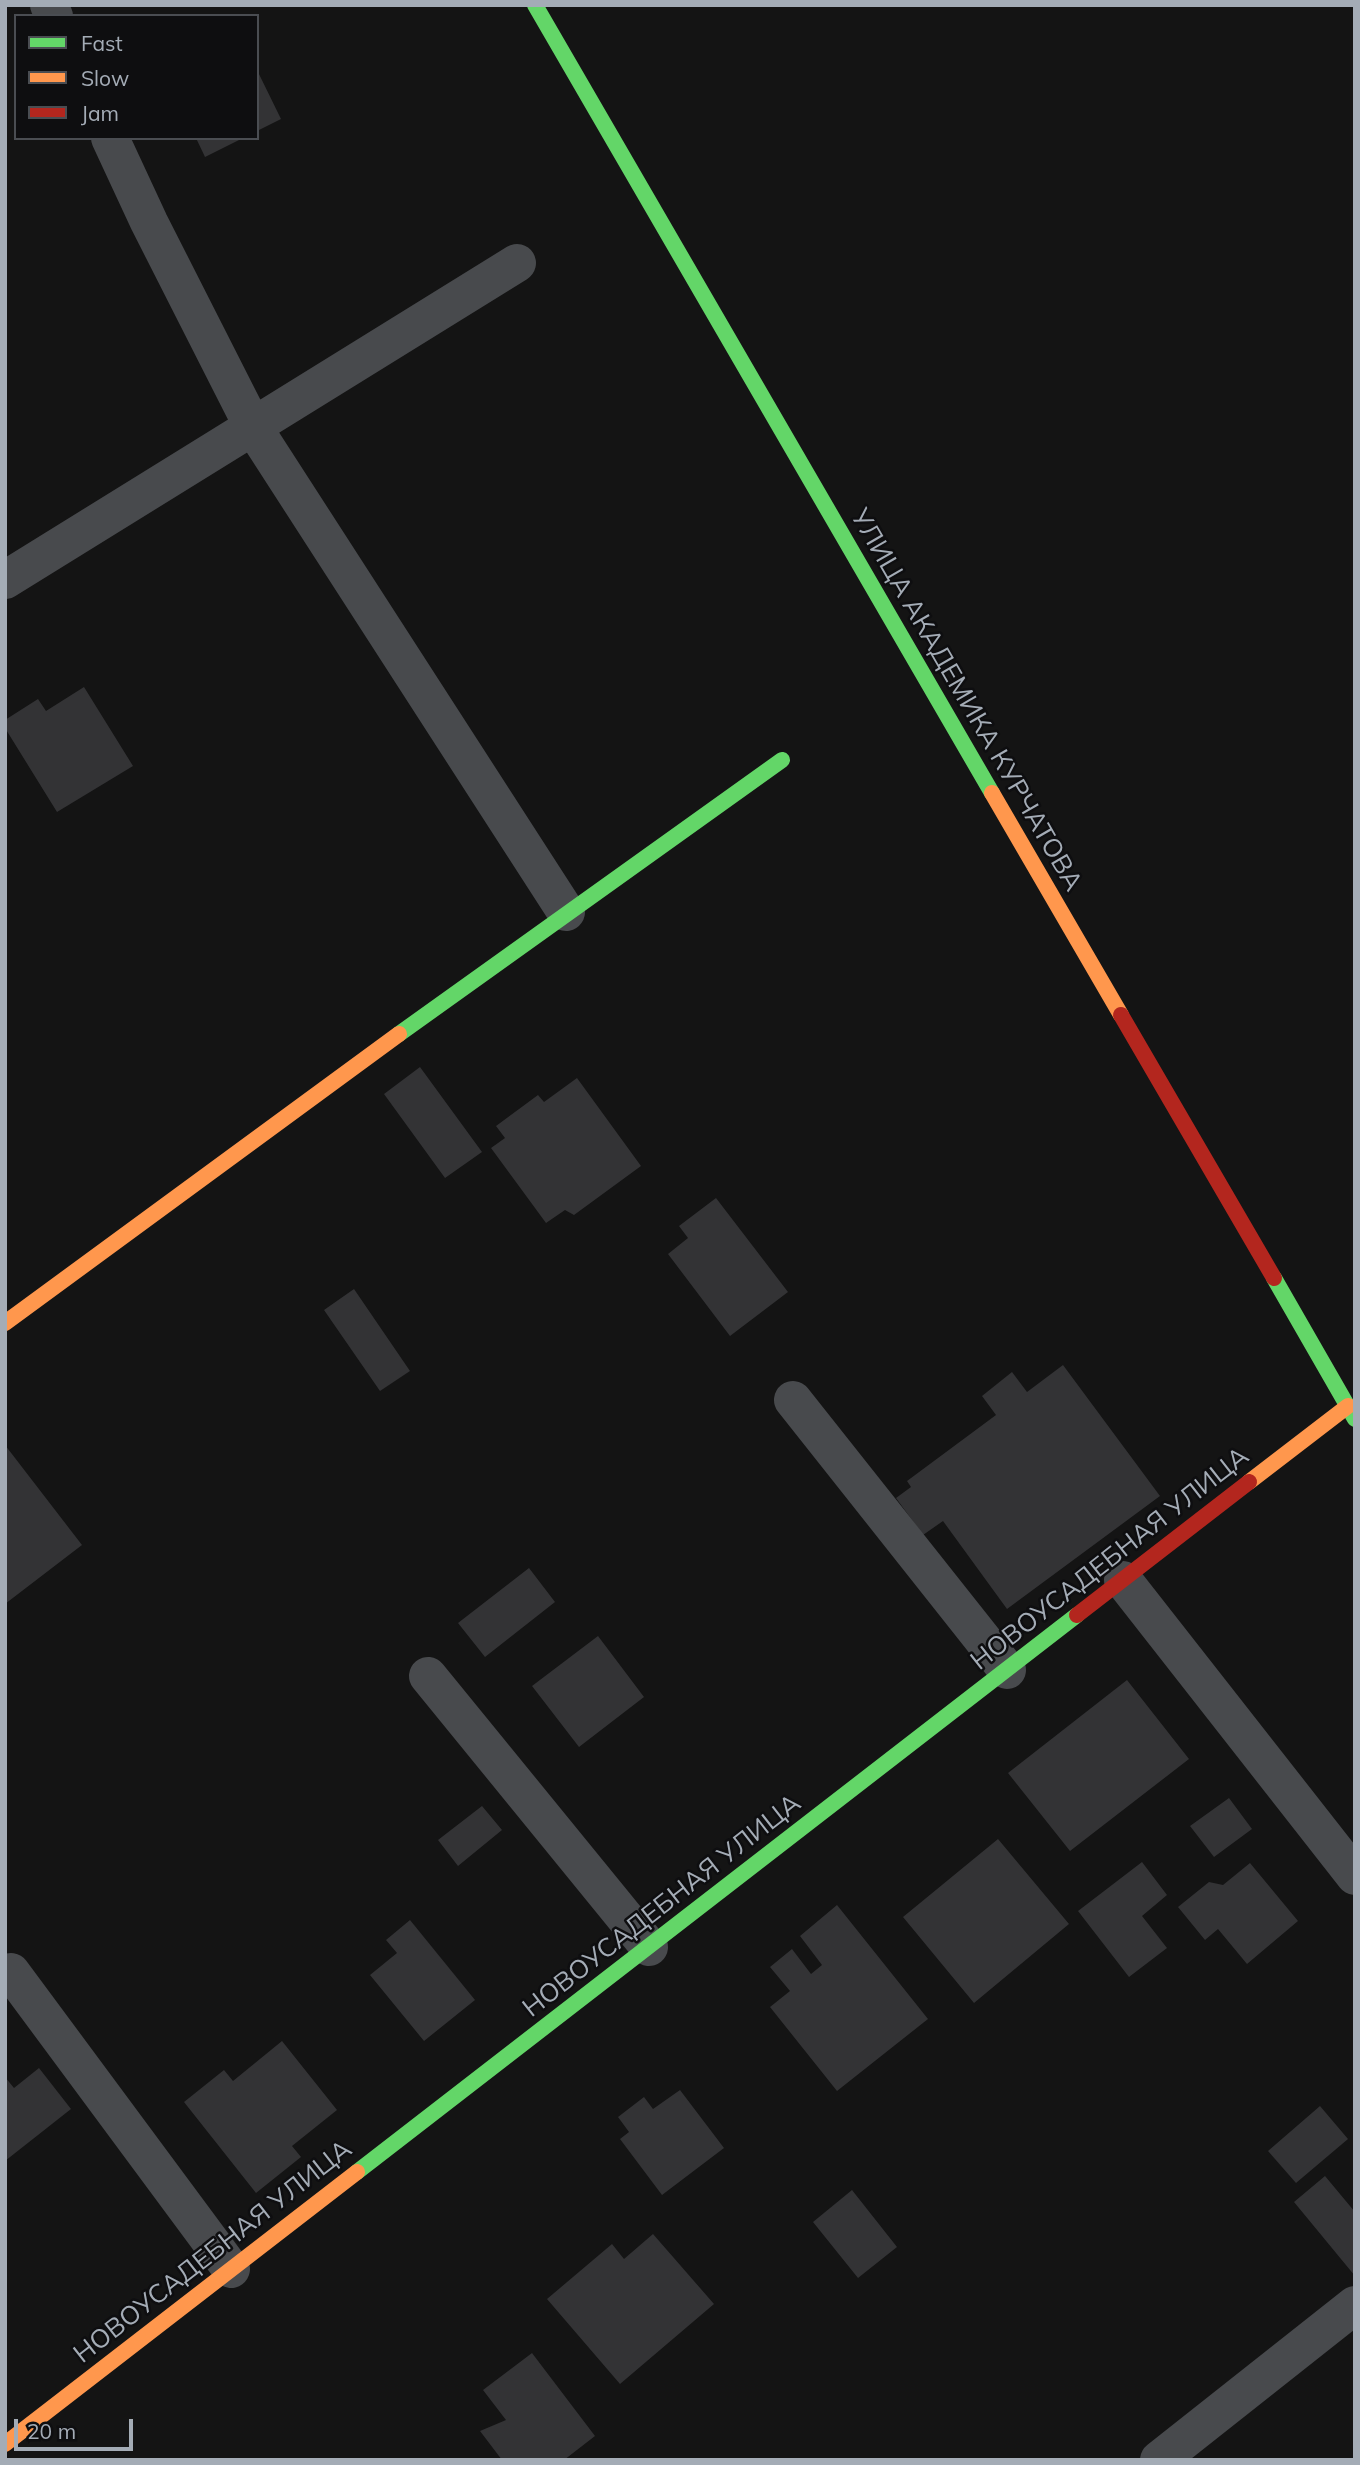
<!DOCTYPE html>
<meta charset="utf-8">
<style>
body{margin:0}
#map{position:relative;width:1360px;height:2465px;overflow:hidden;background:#141414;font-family:Mulish,sans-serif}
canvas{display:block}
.frame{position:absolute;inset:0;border:7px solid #a4acb6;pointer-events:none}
.legend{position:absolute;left:14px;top:14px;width:245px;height:126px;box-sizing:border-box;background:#0e0e10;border:2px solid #4a4d52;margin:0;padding:9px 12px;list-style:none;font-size:21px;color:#a4acb6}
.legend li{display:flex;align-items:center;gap:14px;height:35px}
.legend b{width:35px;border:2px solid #4a4d52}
.scale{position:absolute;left:14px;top:2419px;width:119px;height:32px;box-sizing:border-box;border:4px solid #a4acb6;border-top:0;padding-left:9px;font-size:21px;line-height:24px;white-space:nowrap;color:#a4acb6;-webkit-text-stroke:5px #0e0e10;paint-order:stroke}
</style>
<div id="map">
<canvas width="1360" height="2465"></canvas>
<div class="frame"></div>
<ul class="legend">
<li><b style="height:9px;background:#63d668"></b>Fast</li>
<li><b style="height:9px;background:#ff974d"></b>Slow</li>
<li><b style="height:9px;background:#b3261e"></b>Jam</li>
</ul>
<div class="scale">20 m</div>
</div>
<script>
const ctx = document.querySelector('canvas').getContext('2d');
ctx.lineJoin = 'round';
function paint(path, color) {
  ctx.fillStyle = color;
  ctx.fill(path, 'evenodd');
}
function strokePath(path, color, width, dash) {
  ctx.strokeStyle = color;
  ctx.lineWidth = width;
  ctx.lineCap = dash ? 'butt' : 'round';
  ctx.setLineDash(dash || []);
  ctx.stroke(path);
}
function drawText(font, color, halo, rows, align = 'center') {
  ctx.font = font + ' Mulish,sans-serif';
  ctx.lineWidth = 5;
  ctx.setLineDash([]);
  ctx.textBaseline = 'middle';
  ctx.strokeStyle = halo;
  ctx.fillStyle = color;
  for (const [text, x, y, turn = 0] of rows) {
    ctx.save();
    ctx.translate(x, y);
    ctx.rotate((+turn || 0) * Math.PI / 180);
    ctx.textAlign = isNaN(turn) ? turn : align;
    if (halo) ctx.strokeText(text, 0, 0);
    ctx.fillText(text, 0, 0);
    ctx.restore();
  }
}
const building = new Path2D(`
 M257,70L281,119L257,131Z
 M196,138H243L205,157Z
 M84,687L133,766L57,812L5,728V720L38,699L46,711Z
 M420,1067L482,1152L445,1178L384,1094Z
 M577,1078L641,1166L574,1215L565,1210L546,1223L491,1148L505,1138L496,1126L538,1095L544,1102Z
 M716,1198L788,1292L730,1336L668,1254L688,1238L679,1226Z
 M354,1289L410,1371L380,1391L324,1310Z
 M1063,1365L1160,1496L1007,1609L943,1521L923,1535L896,1498L911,1487L907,1481L996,1415L982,1396L1012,1372L1027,1392Z
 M5,1445L82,1545L5,1604Z
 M529,1568L555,1602L485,1657L458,1623Z
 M598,1636L644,1697L579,1747L532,1686Z
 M1127,1680L1189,1759L1070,1851L1008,1773Z
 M1229,1798L1252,1829L1214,1857L1190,1826Z
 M482,1806L502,1830L458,1866L438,1840Z
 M998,1839L1069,1924L974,2003L903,1917Z
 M1142,1862L1167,1895L1142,1916L1167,1948L1129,1977L1078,1911Z
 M1250,1863L1298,1921L1247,1964L1218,1929L1205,1940L1178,1907L1209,1882L1223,1885Z
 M837,1905L928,2019L837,2091L770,2007L790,1991L770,1967L792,1949L811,1974L822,1965L800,1936Z
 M410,1920L475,2000L424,2041L370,1975L397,1953L386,1940Z
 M282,2041L337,2110L292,2146L301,2157L256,2193L184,2102L224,2070L233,2081Z
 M39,2068L71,2109L5,2161V2077L14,2088Z
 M680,2090L724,2148L662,2195L620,2139L629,2132L618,2117L644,2097L653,2109Z
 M1320,2106L1348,2139L1296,2183L1268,2151Z
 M1325,2176L1355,2212V2276L1294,2202Z
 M852,2190L897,2247L858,2278L813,2222Z
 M653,2234L714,2304L620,2384L547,2299L612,2244L624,2259Z
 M532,2353L595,2436L564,2460H502L480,2431L506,2420L483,2390Z`);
const street = new Path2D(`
 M49,5L54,16
 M110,138L149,222L253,427L566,912
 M5,580L517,263
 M793,1400L1007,1670
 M1123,1580L1355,1876
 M428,1676L649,1947
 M11,1972L231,2269
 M1159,2460L1355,2305`);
const fast = new Path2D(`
 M535,5L992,793
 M399,1034L782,760
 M1274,1278L1355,1419
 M357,2172L1077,1615`);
const slow = new Path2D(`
 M992,793L1121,1015
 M5,1323L399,1034
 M1249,1482L1348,1406
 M5,2444L357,2172`);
const jam = new Path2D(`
 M1121,1015L1274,1278
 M1077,1615L1249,1482`);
const streetNames = [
 ["УЛИЦА АКАДЕМИКА КУРЧАТОВА",966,700,60],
 ["НОВОУСАДЕБНАЯ УЛИЦА",1110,1559,-38],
 ["НОВОУСАДЕБНАЯ УЛИЦА",662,1906,-38],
 ["НОВОУСАДЕБНАЯ УЛИЦА",213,2252,-38]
];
paint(building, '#333335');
strokePath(street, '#484a4d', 38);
strokePath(fast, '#63d668', 16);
strokePath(slow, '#ff974d', 16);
strokePath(jam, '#b3261e', 16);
drawText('26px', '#a4acb6', '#0e0e10', streetNames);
</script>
